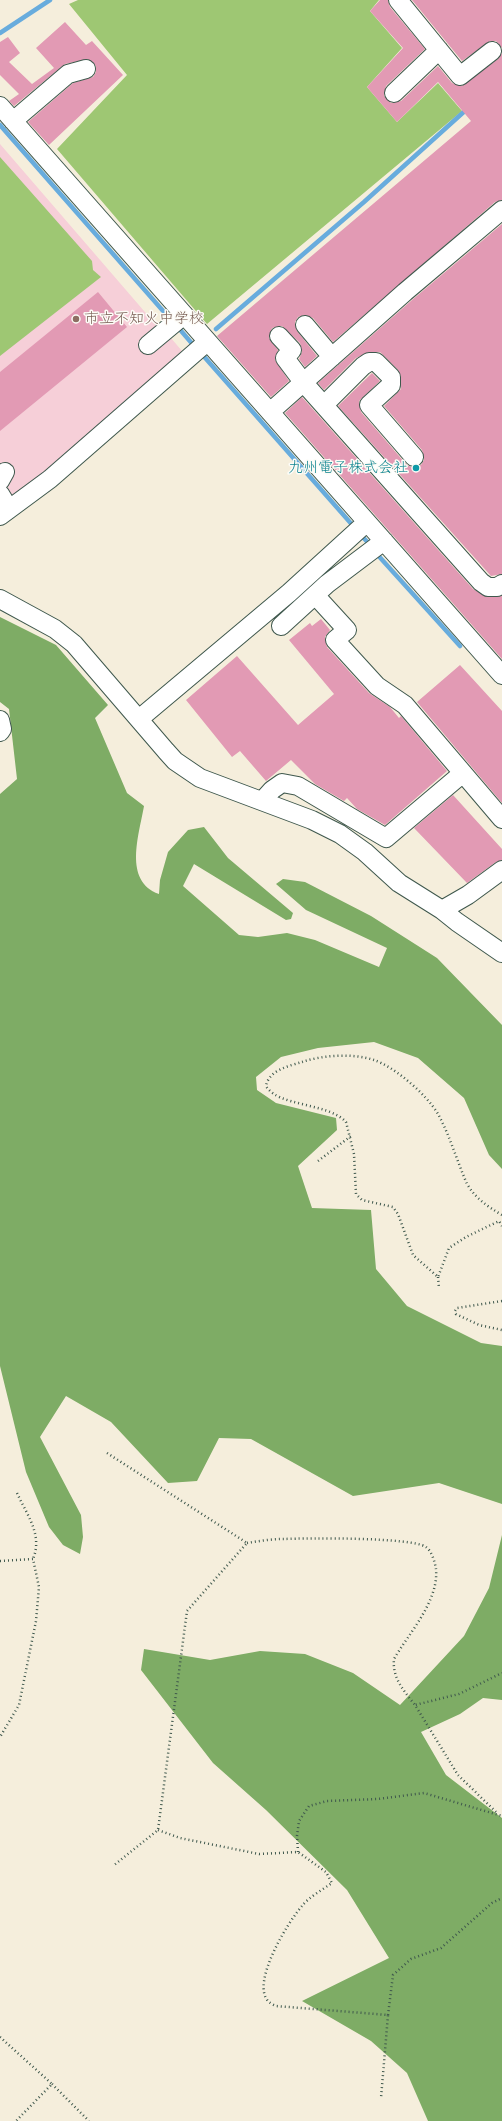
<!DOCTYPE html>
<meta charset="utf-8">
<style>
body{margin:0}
canvas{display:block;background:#f5eedc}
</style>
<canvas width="502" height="2121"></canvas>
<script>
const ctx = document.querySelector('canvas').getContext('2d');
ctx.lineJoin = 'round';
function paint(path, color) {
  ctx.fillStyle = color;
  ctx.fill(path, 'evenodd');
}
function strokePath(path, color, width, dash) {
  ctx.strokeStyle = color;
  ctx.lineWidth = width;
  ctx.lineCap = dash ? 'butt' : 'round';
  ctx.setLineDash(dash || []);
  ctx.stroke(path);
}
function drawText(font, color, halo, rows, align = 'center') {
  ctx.font = font + ' Itim,"Klee One",sans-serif';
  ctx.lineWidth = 3;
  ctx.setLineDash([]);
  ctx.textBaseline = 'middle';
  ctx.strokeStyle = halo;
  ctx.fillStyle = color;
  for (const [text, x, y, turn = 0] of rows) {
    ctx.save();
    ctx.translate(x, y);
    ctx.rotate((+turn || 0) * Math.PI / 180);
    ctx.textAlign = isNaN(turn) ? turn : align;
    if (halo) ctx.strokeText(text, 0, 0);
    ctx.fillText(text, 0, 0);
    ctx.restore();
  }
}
const built = new Path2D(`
 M0,144L157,326L171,313L183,328L171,338L182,351L152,381L74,449L19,492L0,504Z`);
const green = new Path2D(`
 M78,0H379L370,11L402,48L367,87L397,122L438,83L462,111L207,324L57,149L127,75L69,4Z
 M0,157L92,261L93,270L101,277L0,356Z`);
const forest = new Path2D(`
 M0,617L56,645L108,705L95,718L127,793L144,806C139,835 123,881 159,894L160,880L168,852L188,830L204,827L228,858L293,913L291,919L286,920L194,864L183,886L239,935L258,937L287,933L315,940L379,967L387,948L306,910L276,884L283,879L305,882L371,916L437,958L502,1025V1169L489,1155L464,1098L418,1058L374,1042L318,1048L281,1057L256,1077L257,1090L276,1103L336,1118L337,1130L298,1166L312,1208L371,1210L376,1269L407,1306L481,1343L502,1346V1504L439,1483L353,1496L251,1439L219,1438L197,1481L168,1483L111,1422L66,1396L40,1437L81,1515L83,1537L80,1554L63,1545L49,1527L26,1472L0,1366V794L17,779L9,709L0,702Z
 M502,1535V1700L483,1698L460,1714L421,1732L446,1775L502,1818V2121H428L407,2073L371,2041L302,2001L389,1958L347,1890L266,1810L213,1763L141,1670L144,1649L210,1660L260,1651L305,1654L353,1673L400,1705L464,1636L489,1588Z`);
const stream = new Path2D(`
 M0,33L50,0
 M0,125L171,320
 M176,325L195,347
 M216,329L364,202L467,109
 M200,352L355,528
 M360,534L371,546
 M375,552L460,646`);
const building = new Path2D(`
 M380,0H388L390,7L425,49L386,86L384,96L391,103L401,101L438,66L452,83L462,86L498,59L502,53V200L495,202L333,342L313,318L304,315L298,317L295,322L297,331L317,356L305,367L299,359L302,352L300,343L282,326L272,328L269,338L278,350L275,360L289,381L271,397L217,336L471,121L438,82L397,122L367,87L403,48L370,11Z
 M412,0H502V48L496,41H490L462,61Z
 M65,22L86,45L92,41L123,75L49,145L28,122L73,83L93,77L96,72V66L88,59L65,64L14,106L9,101L19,94L0,75V42L8,37L20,53L9,62L32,84L54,68L36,48Z
 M502,224V574L491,576L338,406L372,373L380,381L359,401L361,412L406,464L411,467L421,465L424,460L422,450L384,406L401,389V377L398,370L380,352H369L356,358L324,390L318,383L412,300Z
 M98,292L127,327L0,431V372Z
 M302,397L473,589L488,597L502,596V659L285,413Z
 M321,619L330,630L325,637L327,647L369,693L390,707L399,718L401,716L447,771L385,825L357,809L347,798L344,801L315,784L291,760L266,781L240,751L232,757L186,700L237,656L298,725L334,694L289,640L310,623L312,626Z
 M460,665L502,711V803L417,702Z
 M453,795L502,849V860L496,862L467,883L414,828Z`);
const path = new Path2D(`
 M318,1161L351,1136
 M502,1215C487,1206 476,1199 467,1184C457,1161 450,1136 438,1114C427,1095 395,1067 374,1060C353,1053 323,1055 302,1062C289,1066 269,1070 266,1086C278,1107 327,1102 346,1122L354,1154L356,1194L362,1200L393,1207L398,1214L413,1255L438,1277L449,1248L466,1237L499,1221L502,1226
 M438,1277L439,1288
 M502,1301L457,1308L455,1311L456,1314L479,1325L502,1330
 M107,1453L247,1543L187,1611L158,1830L113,1866
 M17,1493C27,1515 43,1535 33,1559
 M247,1543C259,1541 272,1539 284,1539C307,1538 412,1537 426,1547C432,1551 435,1563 436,1569C439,1601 409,1633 394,1659C392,1678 404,1691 415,1705
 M0,1561L33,1559L39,1587L36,1621L19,1705L0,1737
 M496,1812L458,1775L415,1705L459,1694L502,1673
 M158,1830L180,1838L259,1854L298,1852L326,1872L332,1883C322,1890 309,1897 302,1906C288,1922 251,1982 268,2001C270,2003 273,2005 276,2006L388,2015L381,2098
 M298,1852L297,1836L299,1821L309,1806L327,1801L378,1799L424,1793L502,1816
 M388,2015L393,1975L411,1959L441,1948L492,1903L502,1898
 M0,2037L52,2084L16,2121
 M52,2084L89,2121`);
const minor = new Path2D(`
 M398,0L460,76L492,51
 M394,93L439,50
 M0,106L502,675
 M13,121L68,74L86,69
 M305,325L332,357
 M279,336L292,350L285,358L303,382L481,582L488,587H497L502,584
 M148,345L184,315
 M324,405L363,366L369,362H376L391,377V385L369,405L414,457
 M270,412L405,292L502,210
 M0,481L5,472
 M0,494L9,509
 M0,516L50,479L207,342
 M315,595L347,630L335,640L377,686L405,705L502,819
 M0,599L55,629L74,644L166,751L175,761L200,778L312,820L340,834L365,852L399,883L442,910L457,922L502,953
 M281,626L327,584L384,541
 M139,719L289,593L367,522
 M0,720L2,729L0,732
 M263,800L272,790L282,783L298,786L386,838L463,773
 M442,910L468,895L502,870`);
const markers = [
 [76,319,4,"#8d6e63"],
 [416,468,4,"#0f9aa8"]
];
const educationNames = [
 ["市立不知火中学校",84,319]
];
const cultureNames = [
 ["九州電子株式会社",408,468]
];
paint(built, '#f6cfd8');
paint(green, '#9ec773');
paint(forest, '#7eac65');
strokePath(stream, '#68acdd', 4.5);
paint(building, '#e29ab4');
strokePath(minor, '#3f584d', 20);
strokePath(path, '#3f584d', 2.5, [1, 3]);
strokePath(minor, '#fff', 18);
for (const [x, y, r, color] of markers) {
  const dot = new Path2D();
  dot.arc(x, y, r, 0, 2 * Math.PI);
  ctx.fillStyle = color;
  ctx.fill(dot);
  strokePath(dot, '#fdfcf7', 1.5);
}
drawText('15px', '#785e54', '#fdfcf7', educationNames, 'left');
drawText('15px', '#0d838f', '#fdfcf7', cultureNames, 'right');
</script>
